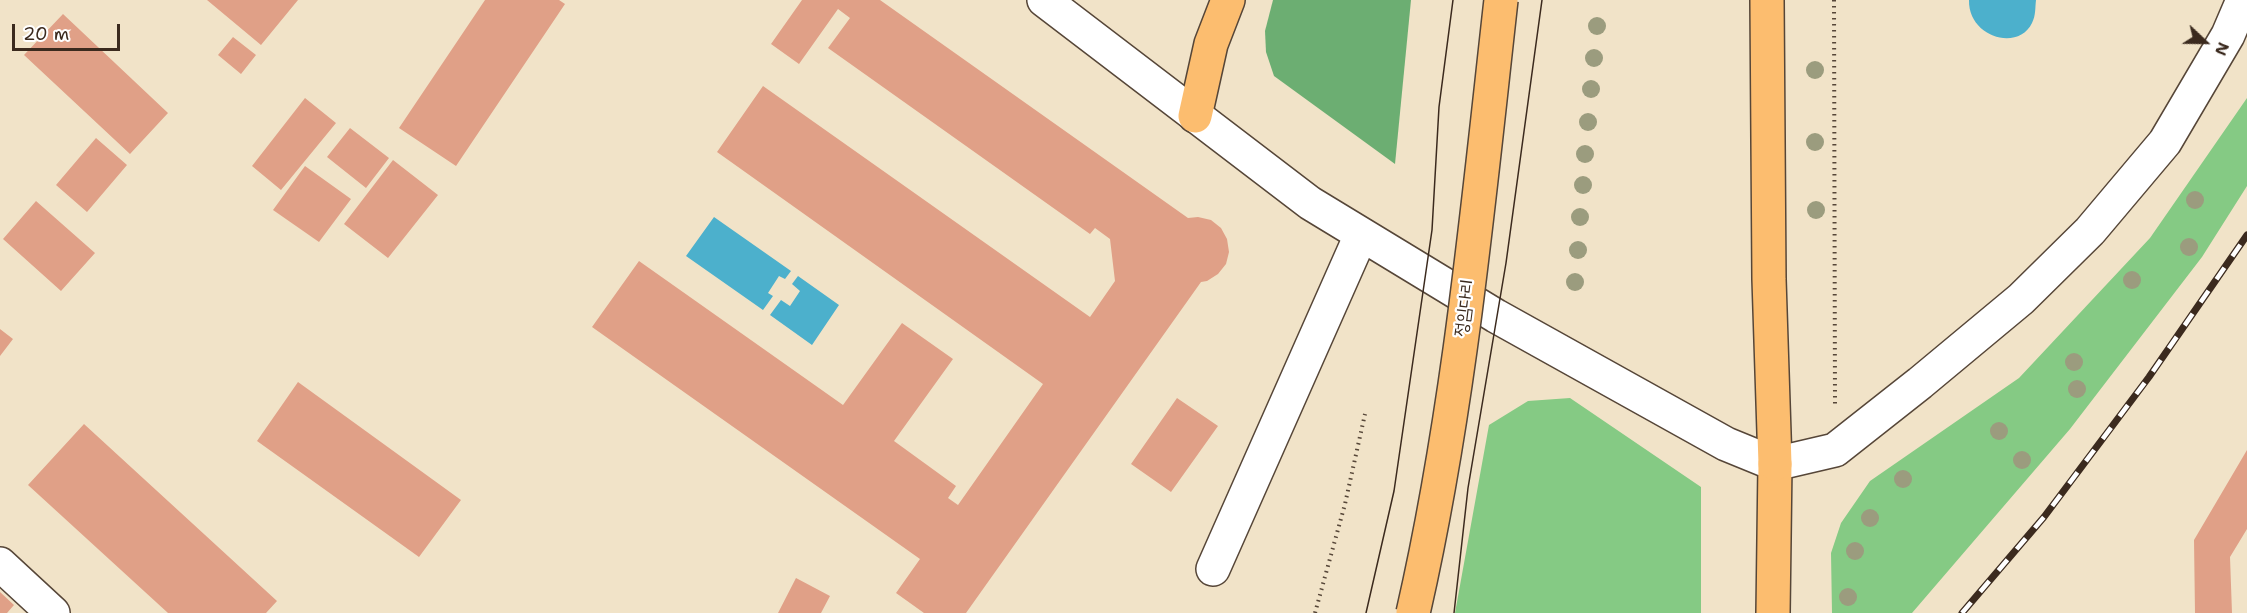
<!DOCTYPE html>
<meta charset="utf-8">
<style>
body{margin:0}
#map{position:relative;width:2247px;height:613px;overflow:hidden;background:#f1e3c8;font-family:"Shantell Sans",sans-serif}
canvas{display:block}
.north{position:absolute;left:2175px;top:12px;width:60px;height:60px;-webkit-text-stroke:4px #fff;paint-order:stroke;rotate:112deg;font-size:16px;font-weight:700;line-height:24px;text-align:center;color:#3b2a1e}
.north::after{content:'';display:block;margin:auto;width:21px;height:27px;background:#3b2a1e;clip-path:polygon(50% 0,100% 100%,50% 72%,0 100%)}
.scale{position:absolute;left:12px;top:24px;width:108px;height:27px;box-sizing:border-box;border:3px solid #3b2a1e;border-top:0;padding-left:8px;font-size:18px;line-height:21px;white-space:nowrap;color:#3b2a1e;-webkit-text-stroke:4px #fff;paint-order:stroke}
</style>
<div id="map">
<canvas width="2247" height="613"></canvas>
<div class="north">N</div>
<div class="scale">20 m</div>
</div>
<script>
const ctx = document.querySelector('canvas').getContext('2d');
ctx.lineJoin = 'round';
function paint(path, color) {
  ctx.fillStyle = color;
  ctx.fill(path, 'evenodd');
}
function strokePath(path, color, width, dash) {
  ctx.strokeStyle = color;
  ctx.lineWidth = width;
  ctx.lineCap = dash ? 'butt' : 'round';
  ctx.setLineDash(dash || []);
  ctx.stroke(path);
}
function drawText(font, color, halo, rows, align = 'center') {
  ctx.font = font + ' "Shantell Sans","Poor Story",sans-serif';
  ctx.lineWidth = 4.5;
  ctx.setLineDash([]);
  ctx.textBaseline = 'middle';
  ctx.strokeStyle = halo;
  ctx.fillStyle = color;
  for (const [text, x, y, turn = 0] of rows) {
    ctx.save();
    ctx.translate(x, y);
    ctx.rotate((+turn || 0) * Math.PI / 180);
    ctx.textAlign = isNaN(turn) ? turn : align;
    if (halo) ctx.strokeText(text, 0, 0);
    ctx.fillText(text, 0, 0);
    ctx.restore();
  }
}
const green = new Path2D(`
 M2247,98V186L2202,257L2070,429L1912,613H1832L1831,553L1841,523L1870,481L2019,378L2150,238Z
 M1570,398L1701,487V613H1455L1489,425L1528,401Z`);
const forest = new Path2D(`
 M1273,0H1411L1395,164L1274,76L1266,52L1265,31Z`);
const water = new Path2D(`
 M1969,0H2036C2035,8 2036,15 2032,23C2018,52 1968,37 1969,0Z
 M714,217L791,271L785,279L779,276L768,293L773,296L763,310L686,256Z
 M798,276L839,305L812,345L770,315L781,300L790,306L800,291L792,284Z`);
const building = new Path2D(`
 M207,0H298L261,45Z
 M485,0H559L565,4L456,166L399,128Z
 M802,0H880L1188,218L1198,217L1211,220L1221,228L1227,239L1229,252L1226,264L1218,274L1207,281L1201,282L966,613H924L896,593L920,559L592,327L639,261L843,405L902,323L953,359L894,441L956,486L948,498L958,505L1043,384L717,152L763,86L1090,317L1115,281L1110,239L1095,228L1090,234L828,48L850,18L838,9L799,64L771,44Z
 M63,14L168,113L130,154L24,55Z
 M233,37L256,55L241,74L218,55Z
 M305,98L336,123L281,190L252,166Z
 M350,128L389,158L366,188L327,157Z
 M96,138L127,165L87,212L56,185Z
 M393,160L438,195L388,258L344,224Z
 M305,166L351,199L319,242L273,210Z
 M36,201L95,253L61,291L3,239Z
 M0,329L13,339L0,356Z
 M298,382L461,500L419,557L257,441Z
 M1177,398L1218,426L1171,492L1131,464Z
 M84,424L277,601L266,613H168L28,485Z
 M2247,450V529L2230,557L2232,613H2195L2194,540Z
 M796,578L830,596L821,613H778Z
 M0,592L14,605L7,613H0Z`);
const path = new Path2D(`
 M1834,0L1835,407
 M1315,613L1345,504L1365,414`);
const minor = new Path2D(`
 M1044,0L1310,203L1496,316L1726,444L1775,464L1835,450L1920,383L2021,299L2090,231L2165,142L2228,35L2243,0
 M0,564L53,613
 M1213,569L1361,235`);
const major = new Path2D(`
 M1773,613L1775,464`);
const highway = new Path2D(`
 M1767,0L1769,279L1775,464
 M1195,116L1211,44L1228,0`);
const tram = new Path2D(`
 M1366,613L1394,491L1432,230L1439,107L1453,0
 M1454,613L1468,488L1506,263L1542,0`);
const rail = new Path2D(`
 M1962,613L2044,517L2149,377L2247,235`);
const highwayBridge = new Path2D(`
 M1413,613C1459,412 1478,205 1501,0`);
const trees = [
 [1597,26],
 [1594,58],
 [1815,70],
 [1591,89],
 [1588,122],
 [1815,142],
 [1585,154],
 [1583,185],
 [2195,200],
 [1816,210],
 [1580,217],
 [2189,247],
 [1578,250],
 [2132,280],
 [1575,282],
 [2074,362],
 [2077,389],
 [1999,431],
 [2022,460],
 [1903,479],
 [1870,518],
 [1855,551],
 [1848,597]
];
const streetNames = [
 ["정임다리",1465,308,-83]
];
paint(green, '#85ca84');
paint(forest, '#6cae72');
paint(water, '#4cb0cc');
paint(building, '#e0a087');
strokePath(minor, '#564638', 36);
strokePath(major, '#564638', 36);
strokePath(highway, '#564638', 36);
strokePath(path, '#564638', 4, [1.5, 4.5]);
strokePath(minor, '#fff', 33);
strokePath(major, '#fcbd6f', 33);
strokePath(highway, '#fcbd6f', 33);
strokePath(tram, '#3b2a1e', 1.5);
strokePath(rail, '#3b2a1e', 7);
strokePath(rail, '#fff', 4.5, [14]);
strokePath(highwayBridge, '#564638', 36, []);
strokePath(highwayBridge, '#fcbd6f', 33);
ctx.fillStyle = '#9b9c7e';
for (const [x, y] of trees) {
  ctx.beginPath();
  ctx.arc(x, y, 9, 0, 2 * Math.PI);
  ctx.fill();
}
drawText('18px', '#3b2a1e', '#fff', streetNames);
</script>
